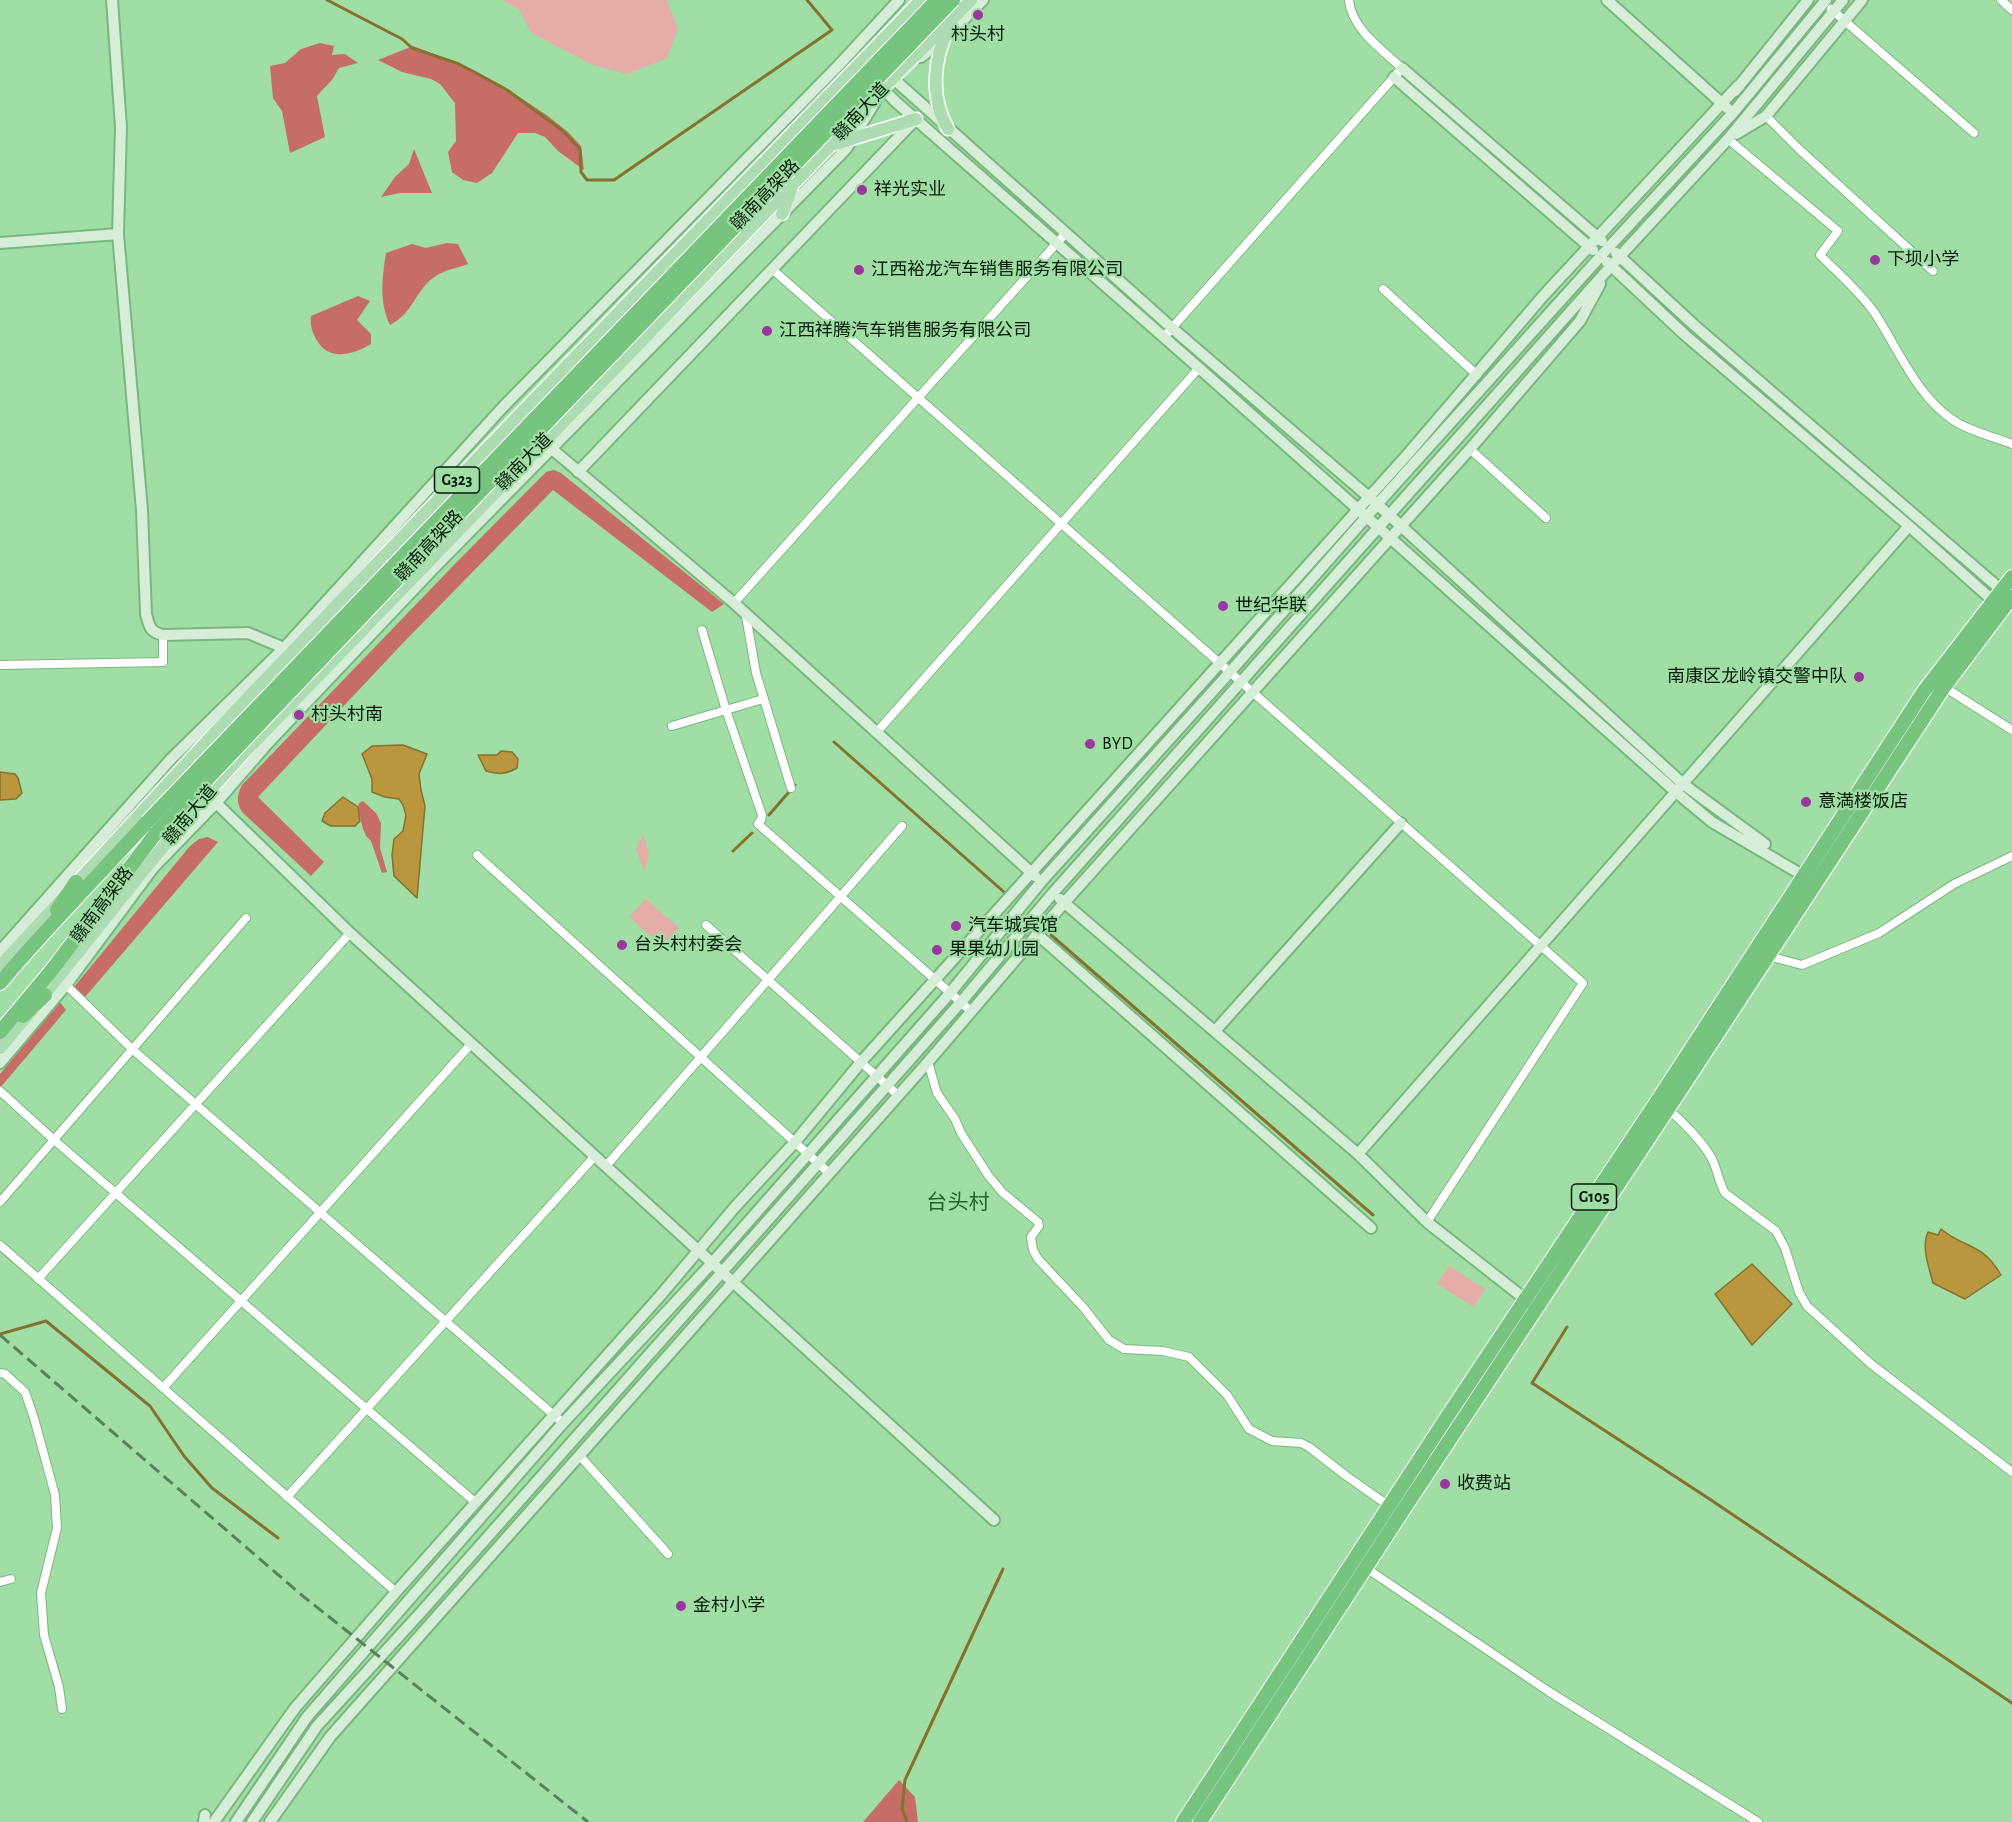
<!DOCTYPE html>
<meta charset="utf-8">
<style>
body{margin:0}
canvas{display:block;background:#a0dea5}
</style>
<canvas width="2012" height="1822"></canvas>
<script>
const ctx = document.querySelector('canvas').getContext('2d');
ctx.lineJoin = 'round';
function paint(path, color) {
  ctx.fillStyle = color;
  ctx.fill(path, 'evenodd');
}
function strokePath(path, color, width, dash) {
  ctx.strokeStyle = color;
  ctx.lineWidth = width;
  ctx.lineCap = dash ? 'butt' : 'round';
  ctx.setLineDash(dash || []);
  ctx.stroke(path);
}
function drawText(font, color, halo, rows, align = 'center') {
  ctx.font = font + ' "Alegreya Sans","Noto Sans SC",sans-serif';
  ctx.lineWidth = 4.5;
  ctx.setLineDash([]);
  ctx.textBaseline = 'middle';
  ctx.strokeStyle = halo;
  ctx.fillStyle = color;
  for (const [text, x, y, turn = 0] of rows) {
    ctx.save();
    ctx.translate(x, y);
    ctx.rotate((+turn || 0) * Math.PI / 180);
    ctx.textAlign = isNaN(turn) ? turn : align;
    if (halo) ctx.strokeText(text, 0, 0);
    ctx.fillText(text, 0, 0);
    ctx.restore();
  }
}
const green = new Path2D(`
 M502,0H667L678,29L667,58L627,74L593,65L530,32L520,10Z
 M643,834L649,854L644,871L636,849Z
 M646,899L679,928L663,947L629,917Z
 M1449,1266L1485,1289L1474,1307L1437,1284Z`);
const forest = new Path2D(`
 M320,43L334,46L332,55L345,54L358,63L339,68L332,80L317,96L325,137L290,153L282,111L273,98L270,66L285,63L301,49Z
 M413,46L470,68L503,86L548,116L568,132L581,146L584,170L558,151L545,137L535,133H518L492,173L477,183L463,180L452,172L448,152L456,141L455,103L440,84L431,79L402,72L378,60Z
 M414,149L432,193H400L381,197L395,177L409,164Z
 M447,243L458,244L468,264C458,268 444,270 436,276C416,288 414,313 390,325C379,302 382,278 386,253L412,244L426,248Z
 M358,296L370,301L357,320L371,334V344C353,355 328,362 316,339C312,331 310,326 311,316Z
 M554,470L561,473L724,604L712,612L553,490L403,643L258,797L324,862L311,876L242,812C236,801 237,796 242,785L453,566L546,472Z
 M363,801L376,813L381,823L380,848L387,872L382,873L371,841L366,836L363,829L358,807L359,803Z
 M208,837L218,842L85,997L74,987L190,846L199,839Z
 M60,1002L66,1010L0,1088V1074Z
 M899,1780L915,1797L918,1822H863Z`);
const water = new Path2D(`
 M403,745L427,754L419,774L421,790L425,806L417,898L394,876L392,855L394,839L403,831L406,815L403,805L399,799L385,797L372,792V779L362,754L372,746Z
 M501,751L512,752L518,759L517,768C506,774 499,775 486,771L478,755H497Z
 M0,772L15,774L18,778L22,793L16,799L0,800Z
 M343,797L358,807L360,821L355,826H331L322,821L325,813Z
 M1941,1229C1965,1249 1982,1242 2001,1275L1965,1299L1933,1283C1929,1267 1921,1247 1928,1232L1938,1235Z
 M1752,1264L1792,1304L1752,1345L1715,1294Z`);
const stream = new Path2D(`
 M327,0L402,39L412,48L459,64L507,90L563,131L580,149L581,172L587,180H614L832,30L807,0
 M834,742L1004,892
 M769,815L795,785
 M733,851L752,833
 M1051,935L1373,1215
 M1567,1327L1532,1383L1711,1500L2012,1703
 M0,1334L46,1321L150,1406L184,1456L212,1488L278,1538
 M907,1822L902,1809L905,1780L1003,1569`);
const street = new Path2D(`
 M2001,0L2012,10
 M1831,9L1974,133
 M1766,116L1800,150L1933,271
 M1728,139L1838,231L1820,255C1838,273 1859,291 1874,312C1898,348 1917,398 1956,422C1973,432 1994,437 2012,444
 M772,269L1583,983L1427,1222
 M1383,289L1477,375
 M1164,337L1402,68C1382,50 1351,28 1349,0
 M1470,449L1546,518
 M734,603L1065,234
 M746,616L756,673L791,788
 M702,630L726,710L762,815L761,820L758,824L972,1012
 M0,665L163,662V635
 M1944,687L2012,730
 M672,726L763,699
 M876,733L1199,368
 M477,855L829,1173
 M706,925L898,1095
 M1768,956L1802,965L1879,933L1954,884L2012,856
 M66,985L132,1049L563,1423
 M928,1062L937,1093L955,1119L961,1133L988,1175L1002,1192L1038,1222L1039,1226L1031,1237L1033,1250L1038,1259L1083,1307L1109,1340L1124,1349L1163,1351L1189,1357L1227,1395L1249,1429L1272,1441L1301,1443L1309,1447L1345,1475L1389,1506
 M0,1091L54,1140L475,1502
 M1668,1109C1683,1122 1705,1144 1713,1161C1718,1172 1719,1183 1725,1193L1776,1231L1785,1248L1799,1292L1807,1306L1871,1364L2012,1472
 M606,1166L902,826
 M0,1202L246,918
 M0,1245L396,1592
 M38,1279L350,933
 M0,1373L5,1374L25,1392L34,1418L55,1495L57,1528L41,1593L44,1635L59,1687L62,1709
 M163,1388L471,1044
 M580,1456L668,1554
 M287,1497L595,1156
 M1366,1568L1548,1691L1758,1822
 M0,1582L11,1579`);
const secondary = new Path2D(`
 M112,0L121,127L118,234L142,510L146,614C149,626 150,632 163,635L248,633L284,648
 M1607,0L1727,108
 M921,57L944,39L983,0
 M1402,68L1602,241
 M887,73L1172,328L1377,504L1683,784L1765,844
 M1394,77L1593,250
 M878,84L896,102L1199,368L1676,792L1712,822L1809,879
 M1735,91L1808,0
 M1736,134L1766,116L1862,0
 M0,243L118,234
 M1616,253L1694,325L2006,594
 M1607,262L1685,335L1909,526L1999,606
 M552,449L734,603L1035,876
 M578,472L916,119
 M211,798L350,933L994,1520
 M1060,899L1358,1154L1427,1222L1530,1303
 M1038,935L1371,1228
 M0,951L171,759L284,648L503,407L839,65L899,0
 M1215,1031L1401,823
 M0,1063L66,985L153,868L217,802L268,743L433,569L846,149L875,102
 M1358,1154L1909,526
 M204,1822L205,1815
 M214,1822L295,1708L396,1592L660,1296L735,1207L795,1142L861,1062L1407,455L1544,295L1738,86
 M236,1822L307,1717L563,1423L712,1263L808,1154L950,993L1041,882L1230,672L1390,490L1609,247L1733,113L1826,0
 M252,1822L317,1726L423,1610L961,1002L1053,893L1611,266L1728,139L1843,0
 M270,1822L330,1737L928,1062L1064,903L1470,449L1580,321L1600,284`);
const primary = new Path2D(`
 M948,129C930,98 933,57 950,27
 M835,144L916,119
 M782,214L792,187
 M0,966L217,730L518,416L921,0
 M0,1048C83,951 157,847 244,753L831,145L882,89L971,0`);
const highway = new Path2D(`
 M57,910L76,882
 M0,983C47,927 98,876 147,822
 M23,1016L45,995
 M0,1032L51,971L156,833
 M1183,1822L1447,1417L1656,1103L1924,691L2012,577
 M1200,1822L1402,1512L1668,1109L1944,687L2012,597`);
const rail = new Path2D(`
 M0,1335L304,1597L588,1822`);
const highwayBridge = new Path2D(`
 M147,822L937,0
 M156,833L483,489L953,0`);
const markers = [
 [978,15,6,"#9a379d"],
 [862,190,6,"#9a379d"],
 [1875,260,6,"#9a379d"],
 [859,270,6,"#9a379d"],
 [767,331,6,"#9a379d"],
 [1223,606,6,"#9a379d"],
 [1859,677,6,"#9a379d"],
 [299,715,6,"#9a379d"],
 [1090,744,6,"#9a379d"],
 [1806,802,6,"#9a379d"],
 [956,926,6,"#9a379d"],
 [622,945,6,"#9a379d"],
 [937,950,6,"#9a379d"],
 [1445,1484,6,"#9a379d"],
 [681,1606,6,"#9a379d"]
];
const shields = [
 [457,480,45],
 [1594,1197,45]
];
const shieldNames = [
 ["G323",457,480],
 ["G105",1594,1197]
];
const poiNames = [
 ["村头村",978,35,"center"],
 ["祥光实业",874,190],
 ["下坝小学",1887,260],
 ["江西裕龙汽车销售服务有限公司",871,270],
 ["江西祥腾汽车销售服务有限公司",779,331],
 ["世纪华联",1235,606],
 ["南康区龙岭镇交警中队",1847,677,"right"],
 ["村头村南",311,715],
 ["BYD",1102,744],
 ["意満楼饭店",1818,802],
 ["汽车城宾馆",968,926],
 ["台头村村委会",634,945],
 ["果果幼儿园",949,950],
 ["收费站",1457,1484],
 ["金村小学",693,1606]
];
const streetNames = [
 ["赣南大道",861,112,-47],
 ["赣南高架路",765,195,-46],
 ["赣南大道",524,462,-46],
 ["赣南高架路",429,546,-47],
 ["赣南大道",190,815,-50],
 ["赣南高架路",102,905,-53]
];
const quarterNames = [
 ["台头村",958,1203]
];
paint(green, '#e6ada6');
paint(forest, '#c66e66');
paint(water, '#ba963f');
strokePath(water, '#84722e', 1.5);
strokePath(stream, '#84722e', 3);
strokePath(street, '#7ab77f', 10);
strokePath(secondary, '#7ab77f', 14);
strokePath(primary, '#fff', 15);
strokePath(highway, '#fff', 16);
strokePath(street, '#fff', 8);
strokePath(secondary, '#d6edd8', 10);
strokePath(primary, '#addcb2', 12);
strokePath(highway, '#77c47e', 14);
strokePath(rail, '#57835b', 3, [12, 6]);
strokePath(highwayBridge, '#fff', 16, []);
strokePath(highwayBridge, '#77c47e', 14);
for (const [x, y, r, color] of markers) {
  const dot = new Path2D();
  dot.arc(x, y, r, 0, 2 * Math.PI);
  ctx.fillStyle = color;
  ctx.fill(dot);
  strokePath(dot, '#a0dea5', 2);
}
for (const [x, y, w] of shields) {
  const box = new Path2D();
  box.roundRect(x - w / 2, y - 13, w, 26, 4.5);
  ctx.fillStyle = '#a0dea5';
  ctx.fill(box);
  strokePath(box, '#051d08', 1.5);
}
drawText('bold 16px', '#051d08', null, shieldNames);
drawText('18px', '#051d08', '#a0dea5', poiNames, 'left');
drawText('18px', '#051d08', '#a0dea5', streetNames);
drawText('21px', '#26612e', '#a0dea5', quarterNames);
</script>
